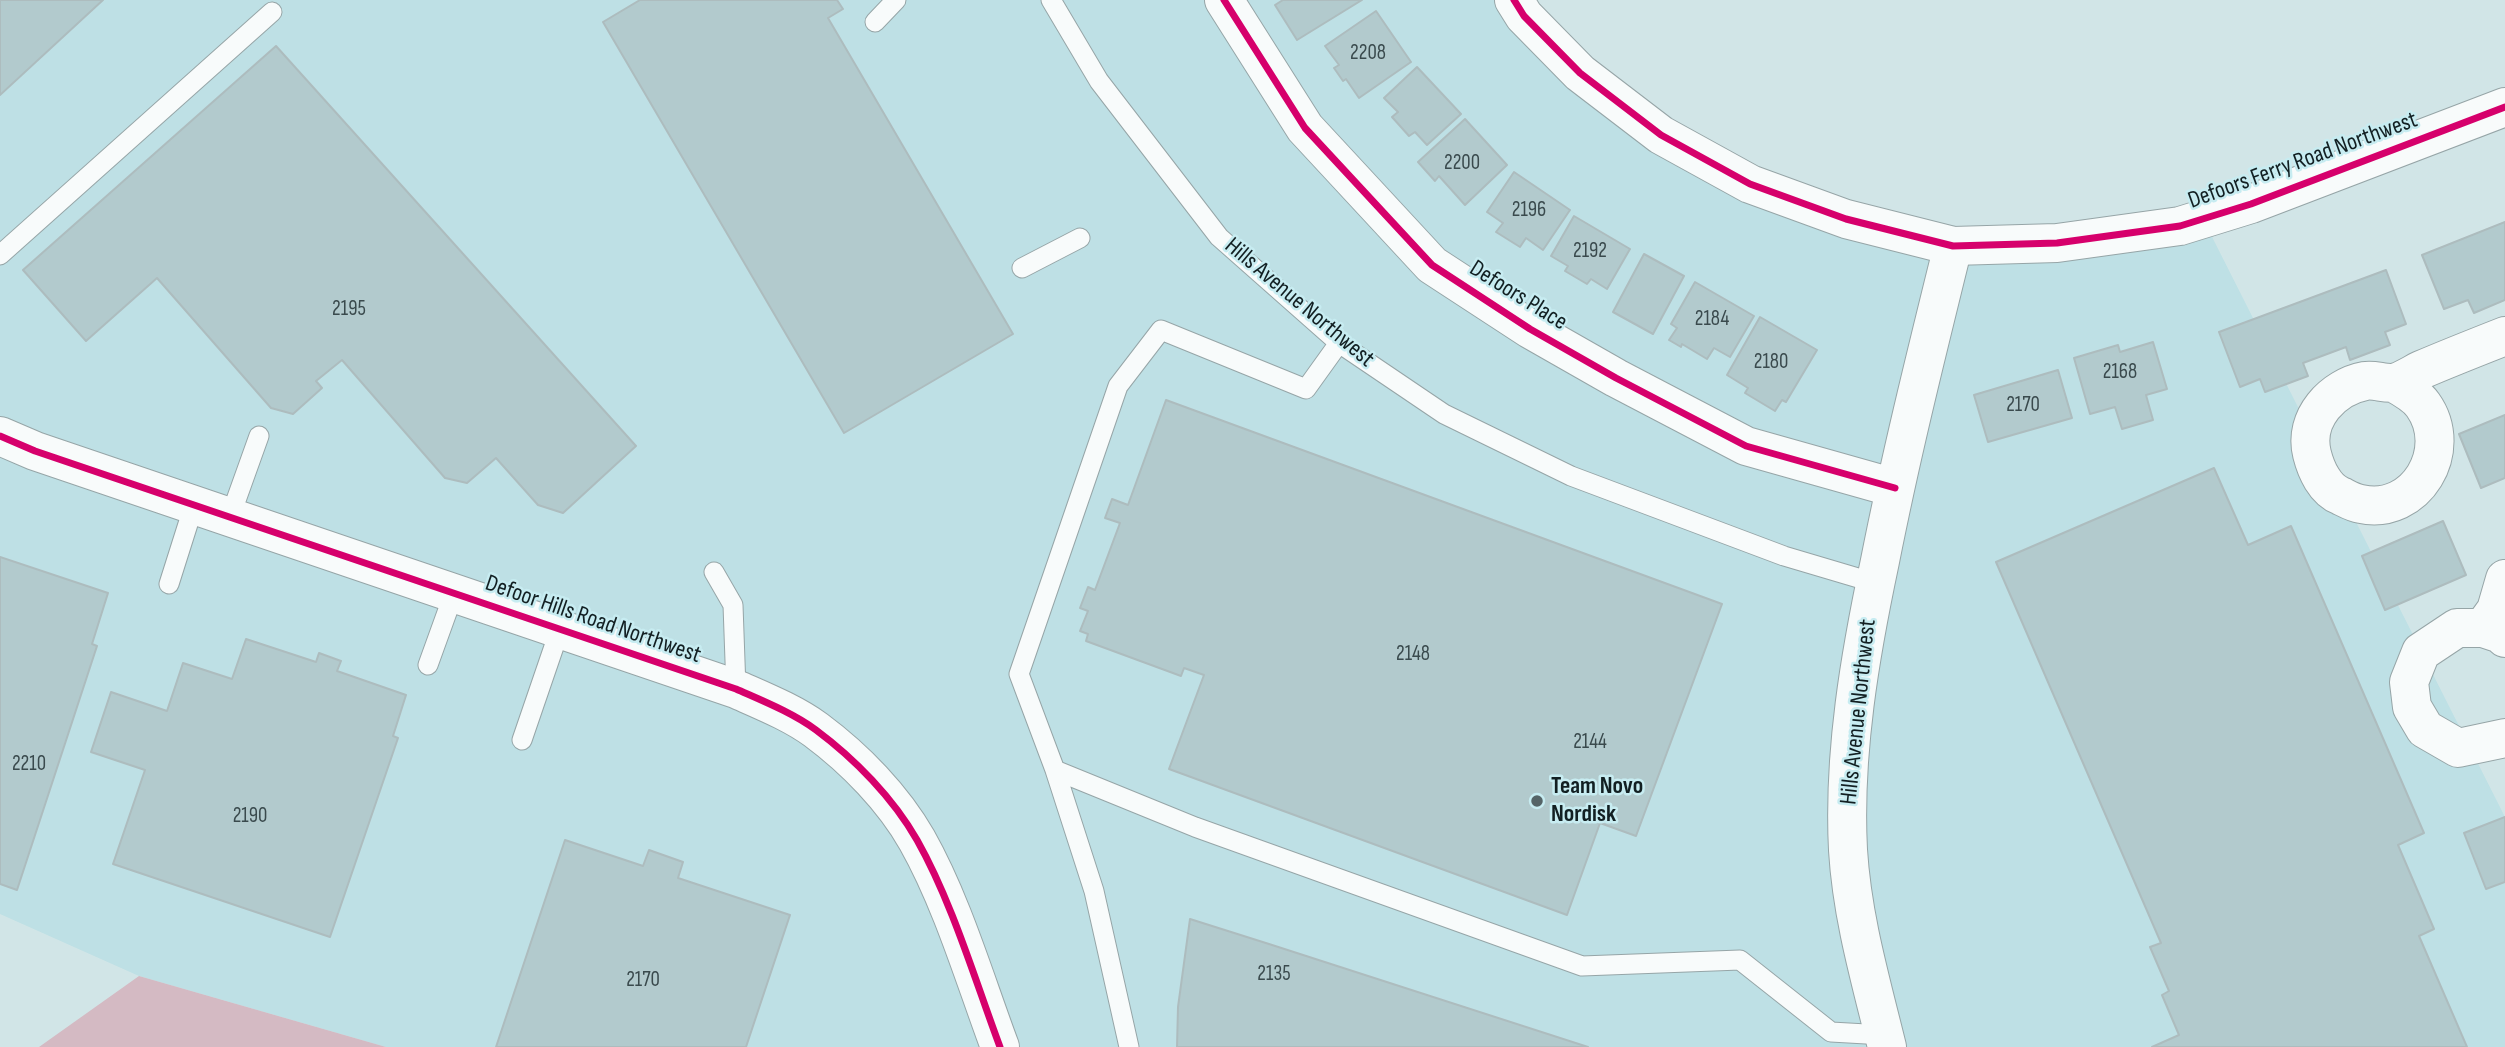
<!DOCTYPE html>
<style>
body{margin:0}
canvas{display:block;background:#d1e5e7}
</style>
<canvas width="2505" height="1047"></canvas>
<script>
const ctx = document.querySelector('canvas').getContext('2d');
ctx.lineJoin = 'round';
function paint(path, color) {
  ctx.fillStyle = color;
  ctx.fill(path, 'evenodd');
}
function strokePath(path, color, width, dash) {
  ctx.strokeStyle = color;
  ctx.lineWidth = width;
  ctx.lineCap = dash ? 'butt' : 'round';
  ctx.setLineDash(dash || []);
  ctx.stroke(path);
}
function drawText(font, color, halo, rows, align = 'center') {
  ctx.font = font + ' "Sofia Sans Condensed",sans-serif';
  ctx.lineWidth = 5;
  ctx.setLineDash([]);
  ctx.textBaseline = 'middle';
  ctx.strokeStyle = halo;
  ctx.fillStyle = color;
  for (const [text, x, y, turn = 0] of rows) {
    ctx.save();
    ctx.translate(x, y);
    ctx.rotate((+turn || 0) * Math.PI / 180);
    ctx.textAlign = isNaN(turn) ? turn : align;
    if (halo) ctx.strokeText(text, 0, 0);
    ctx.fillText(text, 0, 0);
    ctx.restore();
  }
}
const built = new Path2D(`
 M0,0H1505L1708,165L1932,243L2202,217L2505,817V1047H386L139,976L0,914Z`);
const forest = new Path2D(`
 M139,976L386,1047H39Z`);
const building = new Path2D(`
 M0,0H103L0,95Z
 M640,0H837L843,9L828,18L1013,334L844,433L603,22Z
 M1283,0H1362L1297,40L1275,5Z
 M1376,11L1411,62L1359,98L1346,79L1343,81L1334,68L1339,65L1325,46Z
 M276,46L636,446L563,513L538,505L496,458L467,483L445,478L342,360L316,381L322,388L293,414L271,408L157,278L86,341L23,270Z
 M1417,67L1461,114L1427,145L1415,132L1409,136L1392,117L1398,112L1384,98Z
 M1465,119L1507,165L1465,205L1439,176L1435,181L1418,162Z
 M1514,172L1570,210L1543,250L1526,238L1520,247L1496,232L1503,223L1487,212Z
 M1574,216L1630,249L1607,289L1591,279L1587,284L1565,271L1568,266L1551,256Z
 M2505,222V300L2474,313L2468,300L2444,309L2422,255Z
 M1644,254L1684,276L1653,334L1613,312Z
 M2386,270L2406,324L2385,332L2390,345L2350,360L2346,347L2303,363L2308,376L2265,392L2260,379L2240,387L2219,332Z
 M1695,282L1754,316L1730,357L1714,348L1707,359L1682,344L1681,347L1669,340L1677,328L1671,324Z
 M1760,317L1817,350L1786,402L1782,400L1775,411L1745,393L1748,388L1727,375Z
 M2153,342L2167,389L2146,395L2153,420L2122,429L2115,407L2090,414L2074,358L2118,345L2120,352Z
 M2058,370L2072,418L1988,442L1974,395Z
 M1166,400L1722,604L1636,836L1600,823L1567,915L1169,769L1204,675L1184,668L1181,676L1086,641L1088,634L1080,631L1088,611L1080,608L1088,587L1095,590L1120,523L1105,518L1112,499L1128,505Z
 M2505,415V478L2481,488L2459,434Z
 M2214,468L2248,545L2291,526L2424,833L2398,845L2434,929L2419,936L2467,1047H2152L2179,1035L2162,995L2169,991L2150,947L2161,943L1996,562Z
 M2443,521L2466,575L2385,610L2362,556Z
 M0,557L108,593L92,644L97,646L17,890L0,884Z
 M246,639L316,662L319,653L341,661L337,671L406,695L393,736L398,738L330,937L113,864L145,770L91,752L111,692L167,711L183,663L232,679Z
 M2505,817V882L2486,889L2464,833Z
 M565,840L643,866L649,850L683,862L678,878L790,915L746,1047H496Z
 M1190,919L1269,944L1588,1047H1177L1178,1007Z`);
const lane = new Path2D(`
 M1051,0L1099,81L1219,237L1339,343L1444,414L1571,476L1784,556L1875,583
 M875,22L896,0
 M0,255L272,12
 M1022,268L1080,238
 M230,517L259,436
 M714,572L733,605L736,689
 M169,584L194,505
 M428,665L454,593
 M522,740L560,629
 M1055,770L1195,827L1582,966L1740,960L1831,1032L1884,1035
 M1129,1047L1094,891L1055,770L1019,674L1118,386L1161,330L1306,389L1339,343`);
const street = new Path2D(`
 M1224,0L1305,128L1432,265L1530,329L1616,378L1746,446L1895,488
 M2394,383C2405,389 2416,395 2423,405C2455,450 2416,516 2361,504C2354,503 2347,499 2341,496C2325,490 2316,470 2312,454C2303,418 2333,387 2365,381C2375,379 2387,385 2397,382C2405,379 2413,374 2421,370C2449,358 2477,347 2505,336
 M0,436L35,451L736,689C763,701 793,713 816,730C855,759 893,798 917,840C952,902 975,980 1000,1047
 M2483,628L2496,610L2505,579
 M2505,638L2501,634L2483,628H2457L2421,652L2409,682L2412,707L2425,729L2458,748L2505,738
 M1887,1047C1871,982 1852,917 1848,850C1843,753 1860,655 1880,561C1901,455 1927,351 1953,246`);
const secondary = new Path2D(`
 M1514,0L1524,16L1580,73L1661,135L1750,184L1846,219L1953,246L2057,243L2180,226L2251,204L2505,107`);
const cycleway = new Path2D(`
 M1224,0L1305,128L1432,265L1530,329L1616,378L1746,446L1895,488
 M1514,0L1524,16L1580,73L1661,135L1750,184L1846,219L1953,246L2057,243L2180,226L2251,204L2505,107
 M0,436L35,451L736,689C763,701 793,713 816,730C855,759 893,798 917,840C952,902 975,980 1000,1047`);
const markers = [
 [1537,801,7,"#556467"]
];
const numberNames = [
 ["2208",1368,54],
 ["2200",1462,164],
 ["2196",1529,211],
 ["2192",1590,252],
 ["2195",349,310],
 ["2184",1712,320],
 ["2180",1771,363],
 ["2168",2120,373],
 ["2170",2023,406],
 ["2148",1413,655],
 ["2144",1590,743],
 ["2210",29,765],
 ["2190",250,817],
 ["2135",1274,975],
 ["2170",643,981]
];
const streetNames = [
 ["Defoors Ferry Road Northwest",2303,161,-20],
 ["Defoors Place",1518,296,32],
 ["Hills Avenue Northwest",1299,303,40],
 ["Defoor Hills Road Northwest",593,620,19],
 ["Hills Avenue Northwest",1859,712,-84]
];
const poiNames = [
 ["Team Novo",1551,787],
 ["Nordisk",1551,815]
];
paint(built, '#bee0e5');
paint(forest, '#d4bac3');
paint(building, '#b2cacd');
strokePath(building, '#adbcbe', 2);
strokePath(lane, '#96a5a7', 21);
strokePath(street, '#96a5a7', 40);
strokePath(secondary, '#96a5a7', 40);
strokePath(lane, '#f8fbfb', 19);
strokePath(street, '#f8fbfb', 38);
strokePath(secondary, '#f8fbfb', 38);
strokePath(cycleway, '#d6006c', 7);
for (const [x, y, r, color] of markers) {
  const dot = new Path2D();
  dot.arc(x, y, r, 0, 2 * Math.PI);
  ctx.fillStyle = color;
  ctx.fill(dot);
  strokePath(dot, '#c7ecf1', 2.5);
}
drawText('21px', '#3a4a4d', null, numberNames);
drawText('24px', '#121f22', '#c7ecf1', streetNames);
drawText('bold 24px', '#121f22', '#c7ecf1', poiNames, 'left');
</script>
